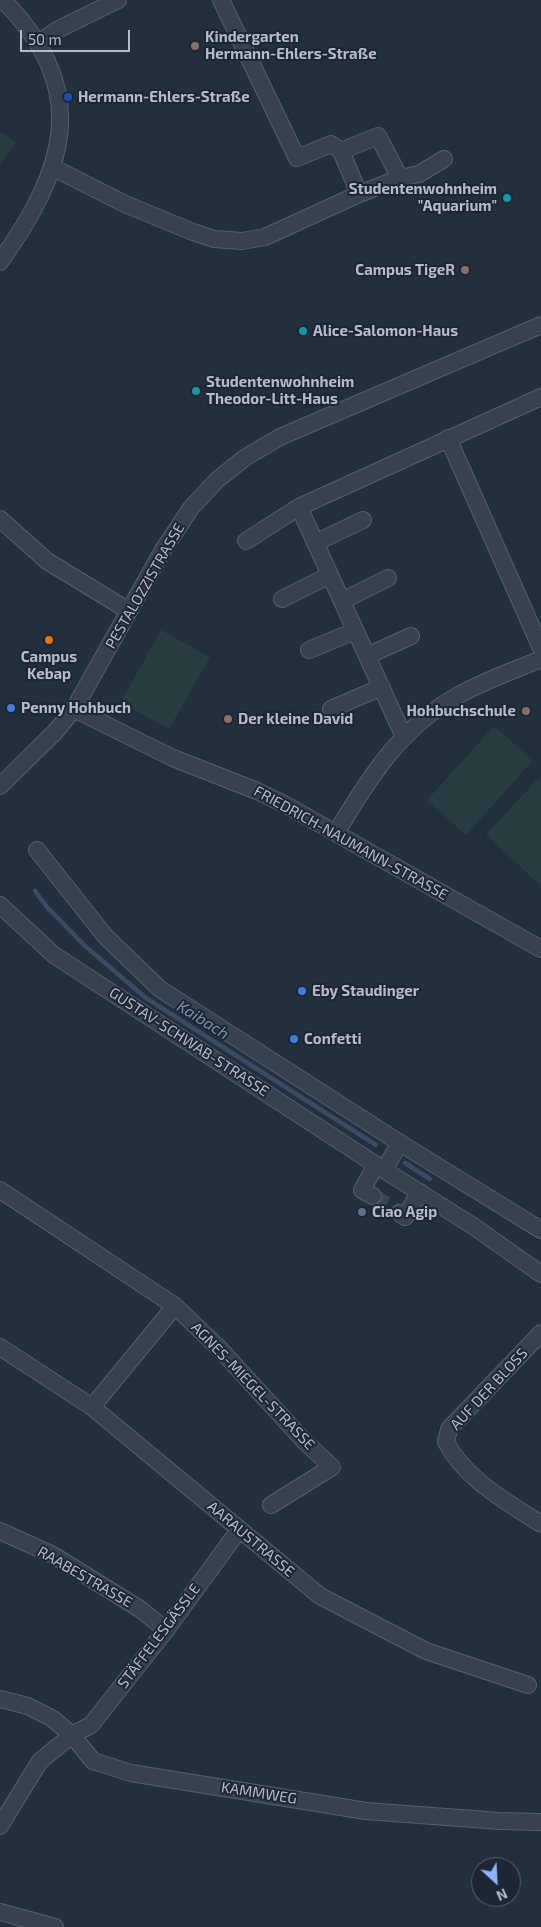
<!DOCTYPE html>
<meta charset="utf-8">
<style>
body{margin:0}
#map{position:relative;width:541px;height:1927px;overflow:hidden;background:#242f3e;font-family:"Exo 2",sans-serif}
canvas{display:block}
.north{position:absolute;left:471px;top:1857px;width:50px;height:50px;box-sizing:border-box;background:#1d2633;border:1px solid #59626f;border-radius:50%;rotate:155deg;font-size:14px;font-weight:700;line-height:20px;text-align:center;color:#b4bcc9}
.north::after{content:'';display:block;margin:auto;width:18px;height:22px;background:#8ab4f8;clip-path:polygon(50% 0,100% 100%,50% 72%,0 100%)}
.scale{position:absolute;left:20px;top:30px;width:110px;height:22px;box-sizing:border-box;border:2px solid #b4bcc9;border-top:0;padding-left:6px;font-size:15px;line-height:18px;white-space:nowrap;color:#b4bcc9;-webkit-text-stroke:4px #1d2633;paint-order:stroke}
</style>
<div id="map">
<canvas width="541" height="1927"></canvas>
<div class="north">N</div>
<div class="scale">50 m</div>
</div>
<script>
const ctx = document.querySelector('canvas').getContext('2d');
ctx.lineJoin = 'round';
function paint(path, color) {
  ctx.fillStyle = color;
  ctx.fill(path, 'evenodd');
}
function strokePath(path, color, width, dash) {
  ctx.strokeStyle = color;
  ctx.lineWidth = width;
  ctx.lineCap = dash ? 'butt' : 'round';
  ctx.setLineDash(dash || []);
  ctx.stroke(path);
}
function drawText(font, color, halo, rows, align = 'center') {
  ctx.font = font + ' "Exo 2",sans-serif';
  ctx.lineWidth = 4;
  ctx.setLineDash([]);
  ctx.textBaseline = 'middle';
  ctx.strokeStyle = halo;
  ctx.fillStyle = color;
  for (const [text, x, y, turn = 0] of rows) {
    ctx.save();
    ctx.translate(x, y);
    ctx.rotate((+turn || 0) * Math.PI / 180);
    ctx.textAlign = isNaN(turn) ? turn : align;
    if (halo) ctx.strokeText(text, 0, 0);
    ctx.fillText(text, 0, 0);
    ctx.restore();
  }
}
const green = new Path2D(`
 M0,131L16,142L0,165Z
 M161,630L210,657L169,729L121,702Z
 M494,726L533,760L466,835L427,800Z
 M541,775V886L486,835Z`);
const stream = new Path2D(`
 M35,891L47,907L85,946L146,998L376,1145
 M405,1163L430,1179`);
const minorTunnel = new Path2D(`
 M373,1196L399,1213`);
const minor = new Path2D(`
 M221,0L297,158L331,144L341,151
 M38,43L59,29L118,0
 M52,167L125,204L193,232L214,239L242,241L265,237L359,194L400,178L419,174L444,159
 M359,194L341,151L378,136L400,178
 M0,262C66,169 92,90 3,0
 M448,438L541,648
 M299,507L404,737
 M0,519L47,561L129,611
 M246,541L299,507L541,397
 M315,543L363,520
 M282,599L330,575
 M342,601L388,578
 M309,650L355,631
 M367,656L411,636
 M74,709L173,758L257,791L286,805L541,949
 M331,709L382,687
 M0,786L55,732L74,709L163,550L191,508L217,480L232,468L246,457L280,437L541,325
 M336,833C369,778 399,729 457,696C483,681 513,671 541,659
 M37,850L105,936L160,989L400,1143L541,1230
 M0,905L54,955L384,1170L473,1226L541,1274
 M384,1170L400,1143
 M0,1190L175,1306L220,1349L306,1443L332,1467L271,1505
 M373,1196L362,1190L376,1165
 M399,1213L405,1217L420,1192
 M541,1333L449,1429L446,1442C465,1479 507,1502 541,1524
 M0,1347L92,1407L320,1596L426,1651L528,1685
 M92,1407L175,1306
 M0,1531L53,1555L140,1609L166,1630
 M0,1699L28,1706L53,1719L72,1735L93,1761L131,1773L366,1811L500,1821L541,1822
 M0,1826L40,1761L72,1735L91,1725L166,1630L239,1530
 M0,1912L55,1927`);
const markers = [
 [195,46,5,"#8d6e63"],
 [68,97,5,"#1a4fb4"],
 [507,198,5,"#0f9aa8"],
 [465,270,5,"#8d6e63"],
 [303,331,5,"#0f9aa8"],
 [196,391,5,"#0f9aa8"],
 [49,640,5,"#e8710a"],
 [11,708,5,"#3f7fe0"],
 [526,711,5,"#8d6e63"],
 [228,719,5,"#8d6e63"],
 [302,991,5,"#3f7fe0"],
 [294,1039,5,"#3f7fe0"],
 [362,1212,5,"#5c6f8a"]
];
const poiNames = [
 ["Kindergarten",205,37],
 ["Hermann-Ehlers-Straße",205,54],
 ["Hermann-Ehlers-Straße",78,97],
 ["Studentenwohnheim",497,189,"right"],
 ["\"Aquarium\"",497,206,"right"],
 ["Campus TigeR",455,270,"right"],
 ["Alice-Salomon-Haus",313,331],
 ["Studentenwohnheim",206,382],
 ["Theodor-Litt-Haus",206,399],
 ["Campus",49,657,"center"],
 ["Kebap",49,674,"center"],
 ["Penny Hohbuch",21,708],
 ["Hohbuchschule",516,711,"right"],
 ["Der kleine David",238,719],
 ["Eby Staudinger",312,991],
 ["Confetti",304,1039],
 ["Ciao Agip",372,1212]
];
const streetNames = [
 ["PESTALOZZISTRASSE",145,586,-60],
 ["FRIEDRICH-NAUMANN-STRASSE",351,843,29],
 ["GUSTAV-SCHWAB-STRASSE",189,1042,33],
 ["AGNES-MIEGEL-STRASSE",253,1386,46],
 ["AUF DER BLOSS",489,1389,-47],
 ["AARAUSTRASSE",251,1539,40],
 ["RAABESTRASSE",85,1577,30],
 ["STÄFFELESGÄSSLE",159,1636,-53],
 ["KAMMWEG",259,1793,9]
];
const waterNames = [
 ["Kaibach",203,1020,32]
];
paint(green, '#263c3f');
strokePath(stream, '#394c67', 4.5);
strokePath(minorTunnel, '#3a4453', 16, [16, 8]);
strokePath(minor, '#565f6c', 18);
strokePath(minor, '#38414e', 16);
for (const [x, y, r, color] of markers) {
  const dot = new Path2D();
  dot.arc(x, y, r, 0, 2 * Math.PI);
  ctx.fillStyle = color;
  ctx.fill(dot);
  strokePath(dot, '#1d2633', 2);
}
drawText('bold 15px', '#b4bcc9', '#1d2633', poiNames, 'left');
drawText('15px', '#b4bcc9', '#1d2633', streetNames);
drawText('italic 16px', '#7c92b1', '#1d2633', waterNames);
</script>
